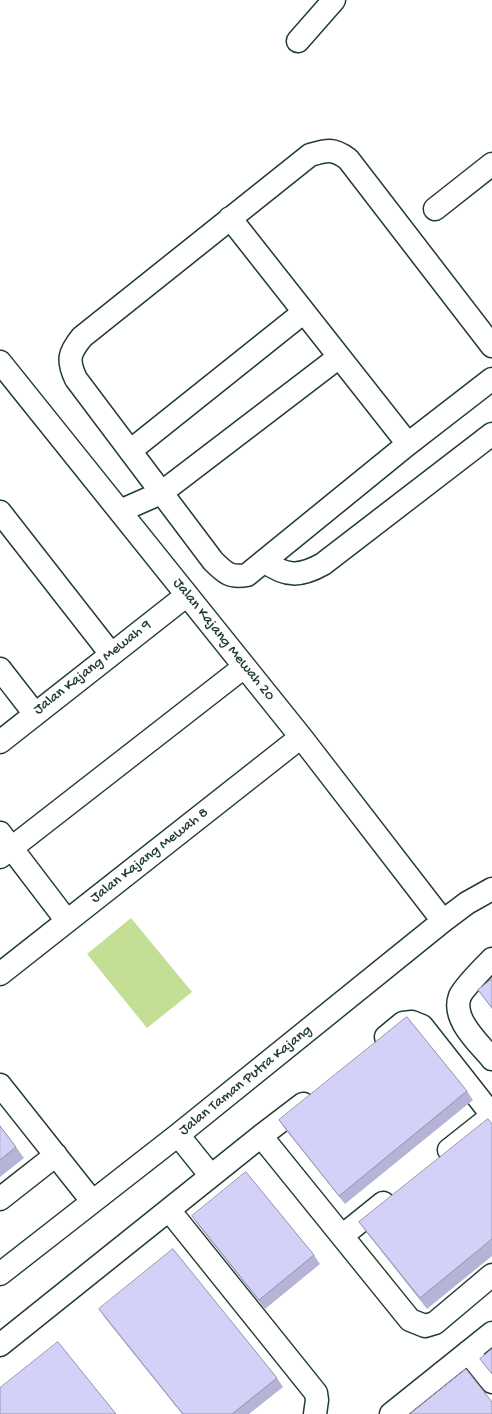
<!DOCTYPE html>
<style>
body{margin:0}
canvas{display:block;background:#fff}
</style>
<canvas width="492" height="1414"></canvas>
<script>
const ctx = document.querySelector('canvas').getContext('2d');
ctx.lineJoin = 'round';
function paint(path, color) {
  ctx.fillStyle = color;
  ctx.fill(path, 'evenodd');
}
function strokePath(path, color, width, dash) {
  ctx.strokeStyle = color;
  ctx.lineWidth = width;
  ctx.lineCap = dash ? 'butt' : 'round';
  ctx.setLineDash(dash || []);
  ctx.stroke(path);
}
function drawText(font, color, halo, rows, align = 'center') {
  ctx.font = font + ' "Gochi Hand",sans-serif';
  ctx.lineWidth = 3.5;
  ctx.setLineDash([]);
  ctx.textBaseline = 'middle';
  ctx.strokeStyle = halo;
  ctx.fillStyle = color;
  for (const [text, x, y, turn = 0] of rows) {
    ctx.save();
    ctx.translate(x, y);
    ctx.rotate((+turn || 0) * Math.PI / 180);
    ctx.textAlign = isNaN(turn) ? turn : align;
    if (halo) ctx.strokeText(text, 0, 0);
    ctx.fillText(text, 0, 0);
    ctx.restore();
  }
}
const green = new Path2D(`
 M131,918L192,992L147,1028L87,954Z`);
const minor = new Path2D(`
 M298,41L334,0
 M435,209L492,164
 M230,218L408,444
 M492,346L348,159C333,148 327,150 310,155L82,337C69,353 67,360 76,379L213,561C225,573 230,578 247,575L408,444L492,379
 M0,362L301,737L443,921
 M130,451L304,312
 M120,511L161,493L339,357
 M0,512L111,654
 M264,561C286,577 300,577 323,564L492,434
 M0,669L35,714
 M0,742L187,595
 M0,833L67,921
 M0,857L244,667
 M492,959C485,966 463,989 460,996C451,1019 479,1043 492,1059
 M0,974L301,737
 M386,1037L403,1023L412,1022L422,1026L492,1115
 M0,1085L92,1201
 M303,1104L261,1136L410,1320L425,1326L435,1323L492,1275
 M178,1135L211,1176
 M449,1150L492,1116
 M0,1199L56,1155
 M169,1210L316,1393L317,1400L315,1414
 M342,1236L383,1203
 M0,1274L178,1135L443,921L467,903L492,889
 M0,1345L261,1136
 M468,1352L492,1382
 M391,1414L492,1333`);
const wall = new Path2D(`
 M492,979V1009L478,990Z
 M467,1091L473,1100L345,1204L285,1129L279,1120Z
 M492,1124V1256L427,1309L367,1233L359,1222Z
 M0,1126L16,1147L24,1158L0,1177Z
 M192,1216L314,1255L320,1264L265,1309L198,1225Z
 M99,1309L277,1378L283,1387L249,1414H182L105,1318Z`);
const building = new Path2D(`
 M492,979V1008L478,990Z
 M407,1017L467,1091L339,1196L279,1120Z
 M488,1119L492,1124V1239L420,1298L359,1222Z
 M0,1126L16,1147L0,1160Z
 M246,1172L314,1255L259,1300L192,1216Z
 M173,1249L277,1378L232,1414H183L99,1309Z
 M58,1342L116,1414H0V1388Z
 M492,1349V1374L480,1359Z
 M466,1369L492,1402V1414H410Z`);
const streetNames = [
 ["Jalan Kajang Mewah 20",223,640,51],
 ["Jalan Kajang Mewah 9",93,668,-38],
 ["Jalan Kajang Mewah 8",150,856,-38],
 ["Jalan Taman Putra Kajang",246,1081,-39]
];
paint(green, '#c3de95');
strokePath(minor, '#1f3d34', 25);
strokePath(minor, '#fff', 22);
paint(wall, '#b6b4d6');
paint(building, '#d4d1f9');
strokePath(building, '#9492ae', 1);
drawText('15px', '#1f3d34', '#fff', streetNames);
</script>
